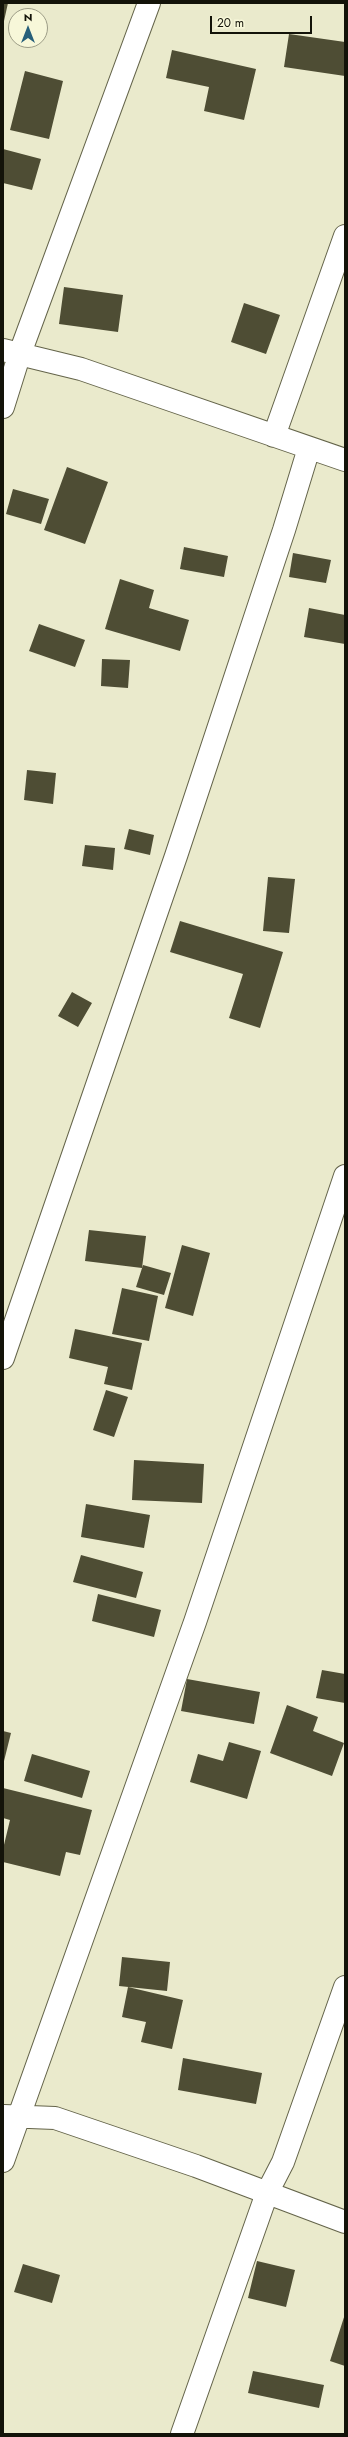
<!DOCTYPE html>
<style>
body{margin:0}
#map{position:relative;width:348px;height:2437px;overflow:hidden;background:#eaeacc;font-family:Jost,sans-serif}
canvas{display:block}
.frame{position:absolute;inset:0;border:4px solid #131309;pointer-events:none}
.north{position:absolute;left:8px;top:8px;width:40px;height:40px;box-sizing:border-box;background:#f7f7d9;border:1px solid #9c9c86;border-radius:50%;rotate:0deg;font-size:11px;font-weight:700;line-height:16px;text-align:center;color:#131309}
.north::after{content:'';display:block;margin:auto;width:14px;height:18px;background:#275f7a;clip-path:polygon(50% 0,100% 100%,50% 72%,0 100%)}
.scale{position:absolute;left:210px;top:16px;width:102px;height:18px;box-sizing:border-box;border:2px solid #131309;border-top:0;padding-left:5px;font-size:12px;line-height:14px;white-space:nowrap;color:#131309;-webkit-text-stroke:3px #f7f7d9;paint-order:stroke}
</style>
<div id="map">
<canvas width="348" height="2437"></canvas>
<div class="frame"></div>
<div class="north">N</div>
<div class="scale">20 m</div>
</div>
<script>
const ctx = document.querySelector('canvas').getContext('2d');
ctx.lineJoin = 'round';
function paint(path, color) {
  ctx.fillStyle = color;
  ctx.fill(path, 'evenodd');
}
function strokePath(path, color, width, dash) {
  ctx.strokeStyle = color;
  ctx.lineWidth = width;
  ctx.lineCap = dash ? 'butt' : 'round';
  ctx.setLineDash(dash || []);
  ctx.stroke(path);
}
const building = new Path2D(`
 M3,3H8L4,21H3Z
 M289,34L345,42V76L284,67Z
 M172,50L256,69L244,120L204,111L209,87L166,78Z
 M25,71L63,81L49,139L10,130Z
 M3,149L41,159L32,190L3,183Z
 M64,287L123,295L118,332L59,324Z
 M244,303L280,315L266,354L231,342Z
 M67,467L108,482L85,544L44,530Z
 M13,489L49,499L41,524L6,514Z
 M184,547L228,556L224,577L180,569Z
 M293,553L331,560L326,583L289,577Z
 M120,579L154,590L149,608L189,620L180,651L105,629Z
 M309,608L345,615V644L304,637Z
 M39,624L85,640L75,667L29,651Z
 M102,659L130,660L128,688L101,686Z
 M27,770L56,773L53,804L24,800Z
 M129,829L154,835L150,855L124,849Z
 M85,845L115,848L113,870L82,866Z
 M268,877L295,879L289,933L263,931Z
 M180,921L283,952L260,1028L229,1018L243,974L170,952Z
 M72,992L92,1003L78,1027L58,1016Z
 M89,1230L146,1236L142,1268L85,1261Z
 M182,1245L210,1253L193,1316L165,1308Z
 M143,1265L171,1273L164,1295L136,1287Z
 M122,1288L158,1296L149,1341L112,1334Z
 M75,1329L142,1343L132,1390L104,1384L108,1367L69,1358Z
 M106,1390L128,1397L114,1437L93,1430Z
 M134,1460L204,1464L202,1503L132,1500Z
 M86,1504L150,1515L144,1548L81,1537Z
 M81,1555L143,1572L136,1598L73,1582Z
 M98,1594L161,1610L154,1637L92,1621Z
 M322,1670L345,1674V1703L316,1698Z
 M187,1679L260,1692L254,1724L181,1711Z
 M287,1705L318,1717L313,1731L344,1743L332,1776L270,1753Z
 M3,1731L11,1733L4,1761H3Z
 M229,1742L261,1751L247,1799L190,1782L198,1754L223,1761Z
 M32,1754L90,1771L82,1798L24,1781Z
 M3,1788L92,1810L80,1855L66,1852L60,1876L3,1862V1849L10,1820L3,1818Z
 M122,1957L170,1962L167,1991L119,1986Z
 M128,1987L183,2000L172,2049L141,2042L146,2022L122,2017Z
 M183,2058L262,2073L256,2104L178,2090Z
 M257,2261L295,2270L286,2307L248,2298Z
 M23,2264L60,2275L52,2303L14,2292Z
 M345,2314V2366L330,2361Z
 M253,2371L324,2385L319,2408L248,2393Z`);
const minor = new Path2D(`
 M3,350L81,369L345,460
 M3,407L19,356L149,3
 M274,436L345,236
 M3,1358L176,856L284,530L309,448
 M4,2116L55,2118L196,2166L345,2222
 M3,2161L195,1622L345,1176
 M182,2434L267,2193L283,2162L345,1987`);
paint(building, '#4e4d34');
strokePath(minor, '#64644a', 24);
strokePath(minor, '#fff', 22);
</script>
